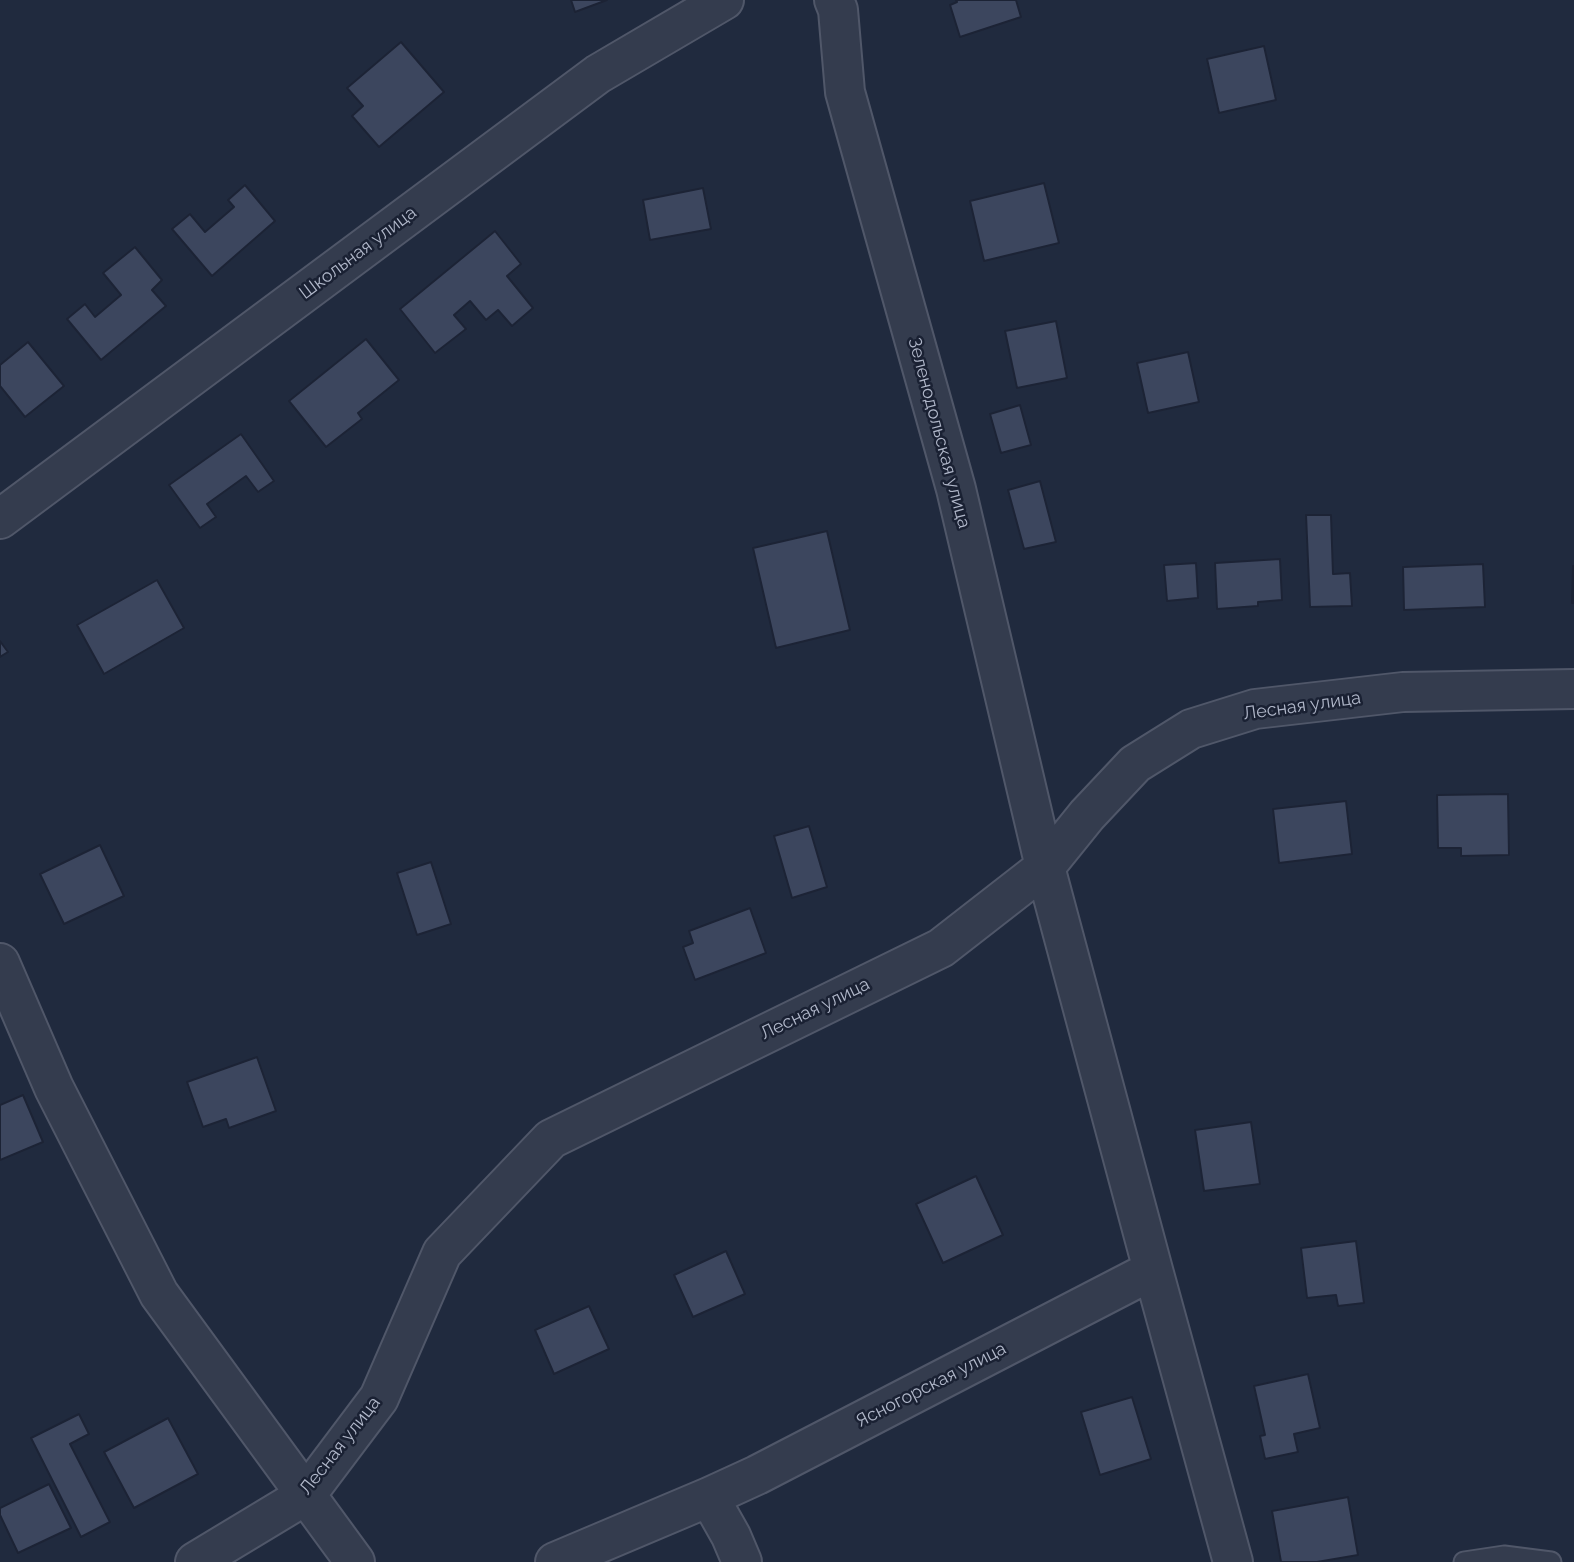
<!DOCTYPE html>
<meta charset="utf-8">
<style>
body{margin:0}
canvas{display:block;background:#202a3e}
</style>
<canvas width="1574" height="1562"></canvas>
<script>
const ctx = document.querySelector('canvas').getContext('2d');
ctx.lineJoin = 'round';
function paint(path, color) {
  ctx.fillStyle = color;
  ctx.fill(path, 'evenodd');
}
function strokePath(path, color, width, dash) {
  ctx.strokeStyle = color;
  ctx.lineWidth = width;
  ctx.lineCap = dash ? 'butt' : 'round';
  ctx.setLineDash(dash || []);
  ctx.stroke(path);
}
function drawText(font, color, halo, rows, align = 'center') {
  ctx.font = font + ' Raleway,sans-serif';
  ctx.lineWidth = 5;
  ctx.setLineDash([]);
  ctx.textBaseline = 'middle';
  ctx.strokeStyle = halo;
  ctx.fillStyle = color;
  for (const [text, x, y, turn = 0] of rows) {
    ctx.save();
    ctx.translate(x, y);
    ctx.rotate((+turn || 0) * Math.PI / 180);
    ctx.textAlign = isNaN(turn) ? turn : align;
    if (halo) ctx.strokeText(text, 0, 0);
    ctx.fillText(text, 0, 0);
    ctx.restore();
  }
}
const building = new Path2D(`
 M571,0H607L575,12Z
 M956,0H1016L1021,17L960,37L950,5L957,2Z
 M401,42L444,92L379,147L352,116L363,106L347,88Z
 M1264,46L1276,100L1219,113L1207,59Z
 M1044,183L1059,243L984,261L970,201Z
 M245,185L275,221L212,276L172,229L190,214L205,232L234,207L228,200Z
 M703,188L711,229L650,240L643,200Z
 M495,231L521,264L507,276L533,308L512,326L498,310L486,320L470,301L454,315L466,329L435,353L400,309Z
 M135,247L162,280L152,290L166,306L101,360L67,319L85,304L95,317L121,295L103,273Z
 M1056,321L1067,378L1017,388L1005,331Z
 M366,339L399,380L358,413L362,419L326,447L289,401Z
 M28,342L64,386L25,417L0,386V365Z
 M1188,352L1199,402L1148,413L1137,363Z
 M1020,405L1031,445L1001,453L990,414Z
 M241,434L274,481L258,492L246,476L207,504L216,517L200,528L169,485Z
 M1040,481L1056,542L1024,549L1008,490Z
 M1306,515H1331L1333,574L1350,573L1352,606L1310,607Z
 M827,531L850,630L776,648L753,548Z
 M1280,559L1282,600L1258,602V606L1217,609L1215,563Z
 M1196,563L1198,598L1167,601L1164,565Z
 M1483,564L1485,607L1404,610L1403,567Z
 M1573,566H1574V603H1572Z
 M157,580L184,628L104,674L77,625Z
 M0,641L8,652L0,657Z
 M1508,794L1509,855L1461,856V848H1438L1437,795Z
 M1346,801L1352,854L1279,863L1273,809Z
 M809,826L827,887L792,898L774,836Z
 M100,845L124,896L64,924L40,874Z
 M431,862L451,924L417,935L397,873Z
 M750,908L766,953L695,980L683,947L693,943L689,931Z
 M257,1057L276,1111L229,1128L226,1119L203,1127L187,1082Z
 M23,1095L43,1142L0,1160V1105Z
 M1251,1122L1260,1184L1204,1191L1195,1130Z
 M976,1176L1003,1235L943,1263L916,1204Z
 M1356,1241L1364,1303L1338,1306L1336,1295L1307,1298L1301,1248Z
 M726,1251L745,1294L693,1317L674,1275Z
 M589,1306L609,1349L554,1374L535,1330Z
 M1308,1374L1320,1428L1294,1434L1298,1452L1265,1459L1260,1436L1265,1435L1254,1386Z
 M1132,1397L1151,1459L1100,1475L1081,1412Z
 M79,1414L89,1434L70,1444L110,1522L81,1537L31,1438Z
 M168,1418L198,1474L134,1508L104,1452Z
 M49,1484L71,1528L18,1553L0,1515V1508Z
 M1348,1497L1358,1555L1317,1562H1281L1272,1511Z`);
const service = new Path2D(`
 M1464,1562L1504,1556L1551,1562`);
const minor = new Path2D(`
 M834,0L838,10L845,92L956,489L1045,867L1153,1270L1233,1562
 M0,519L598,74L724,0
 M0,963L54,1088L159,1294L355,1562
 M709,1497L731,1536L742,1562
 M195,1562L306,1495L379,1398L442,1253L551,1139L941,948L1045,867L1087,815L1135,764L1191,729L1255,709L1403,692L1574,689
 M555,1562L709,1497L757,1475L1153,1270`);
const streetNames = [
 ["Школьная улица",358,253,-37],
 ["Зеленодольская улица",939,433,75],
 ["Лесная улица",1302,706,-8],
 ["Лесная улица",815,1009,-26],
 ["Ясногорская улица",931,1385,-27],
 ["Лесная улица",340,1446,-52]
];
paint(building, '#3c465e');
strokePath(building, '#1c2335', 2);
strokePath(service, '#505769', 23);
strokePath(minor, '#505769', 42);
strokePath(service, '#343c4e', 19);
strokePath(minor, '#343c4e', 38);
drawText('18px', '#b0b7c9', '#1a2133', streetNames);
</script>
